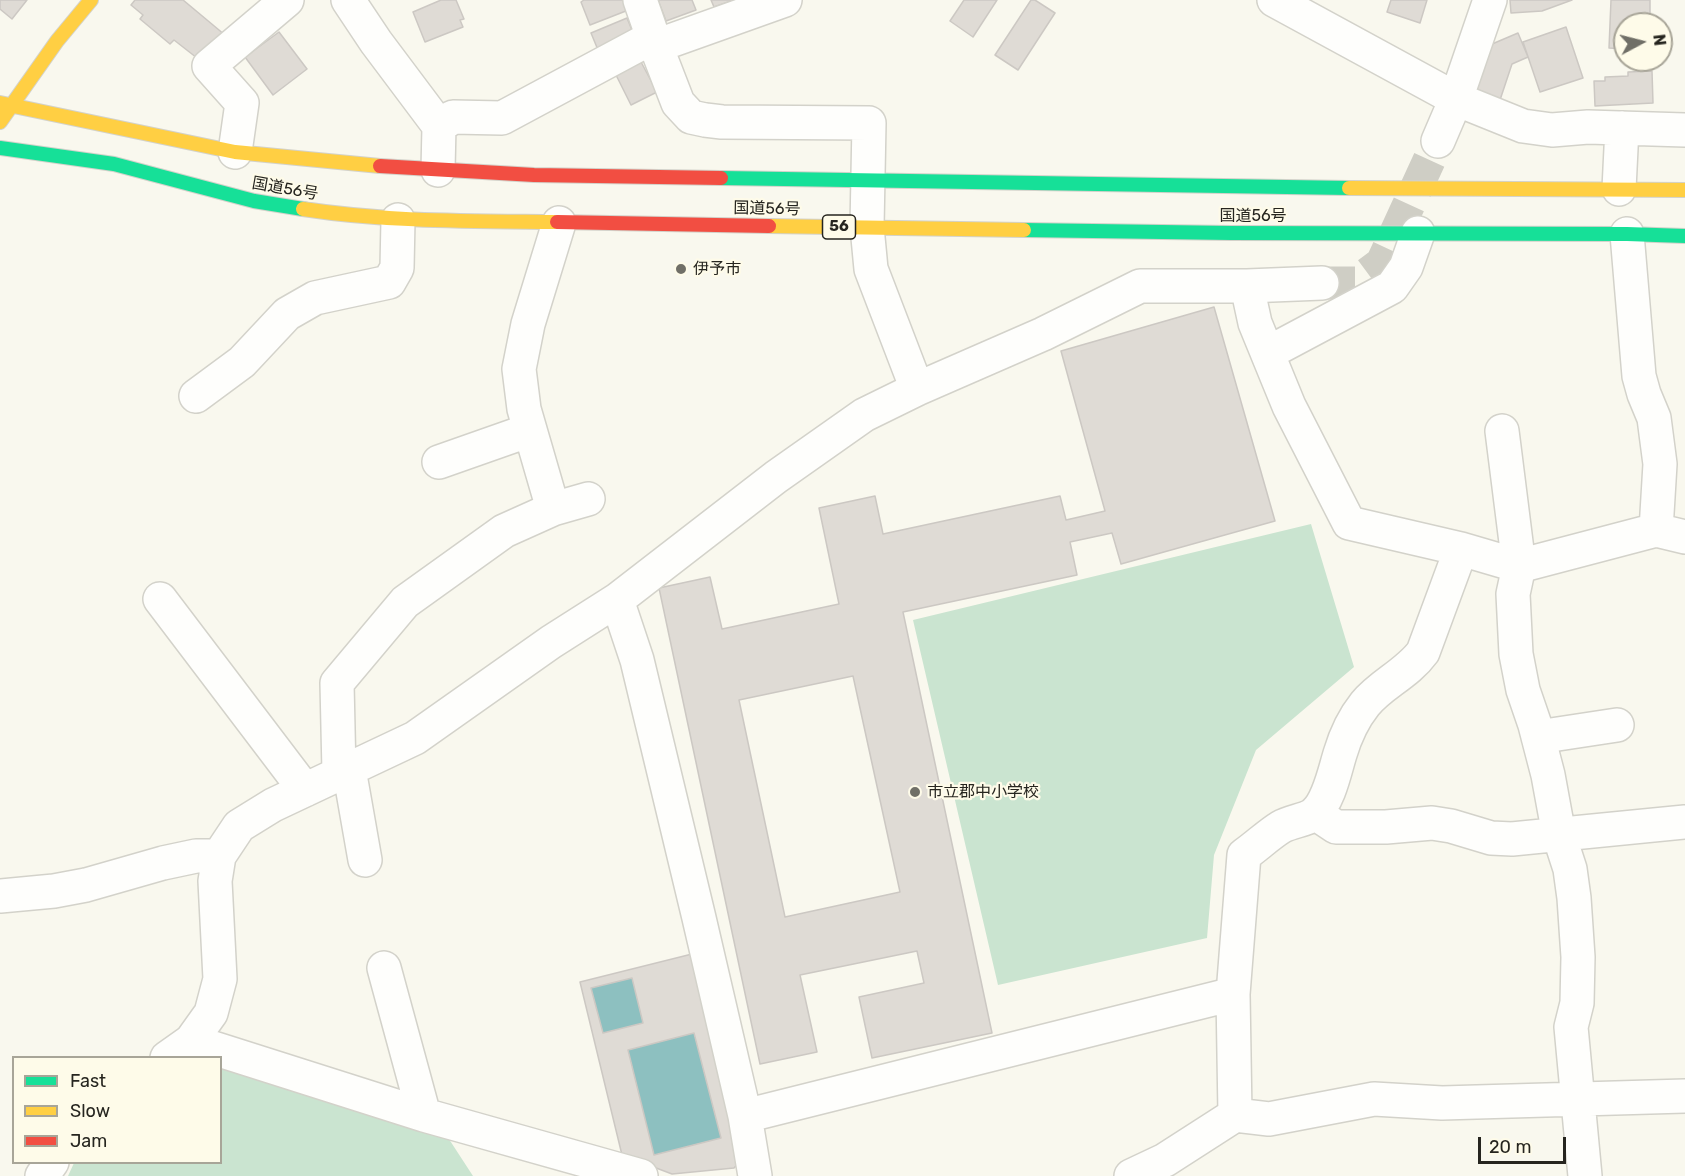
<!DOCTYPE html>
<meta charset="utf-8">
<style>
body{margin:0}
#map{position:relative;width:1685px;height:1176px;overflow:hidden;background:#f9f8ee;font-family:Rubik,sans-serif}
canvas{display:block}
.legend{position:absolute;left:12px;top:1056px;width:210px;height:108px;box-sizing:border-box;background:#fefbe9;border:2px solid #a8a598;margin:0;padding:8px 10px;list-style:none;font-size:18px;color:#26251f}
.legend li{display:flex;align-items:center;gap:12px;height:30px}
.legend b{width:30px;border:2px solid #a8a598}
.north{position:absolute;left:1613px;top:12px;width:60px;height:60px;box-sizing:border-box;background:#fefbe9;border:2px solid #a8a598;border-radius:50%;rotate:83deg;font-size:16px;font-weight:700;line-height:24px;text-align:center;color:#26251f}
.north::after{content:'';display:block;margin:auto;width:21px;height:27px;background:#706f67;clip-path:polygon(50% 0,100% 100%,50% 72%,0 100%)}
.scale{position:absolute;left:1478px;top:1137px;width:88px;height:27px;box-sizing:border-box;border:3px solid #26251f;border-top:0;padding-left:8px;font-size:18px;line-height:21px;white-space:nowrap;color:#26251f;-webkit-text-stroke:4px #fefbe9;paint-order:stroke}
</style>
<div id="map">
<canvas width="1685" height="1176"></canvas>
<ul class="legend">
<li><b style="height:8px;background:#16e098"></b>Fast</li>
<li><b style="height:8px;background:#ffcf43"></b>Slow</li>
<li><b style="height:8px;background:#f24e42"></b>Jam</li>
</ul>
<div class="north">N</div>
<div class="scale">20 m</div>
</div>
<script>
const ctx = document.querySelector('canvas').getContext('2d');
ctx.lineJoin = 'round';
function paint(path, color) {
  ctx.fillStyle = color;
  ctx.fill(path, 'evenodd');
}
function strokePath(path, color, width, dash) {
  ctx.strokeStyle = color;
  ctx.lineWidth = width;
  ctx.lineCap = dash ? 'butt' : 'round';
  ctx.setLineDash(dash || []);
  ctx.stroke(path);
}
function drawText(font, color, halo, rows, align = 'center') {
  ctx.font = font + ' Rubik,"Noto Sans JP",sans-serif';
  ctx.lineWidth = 4.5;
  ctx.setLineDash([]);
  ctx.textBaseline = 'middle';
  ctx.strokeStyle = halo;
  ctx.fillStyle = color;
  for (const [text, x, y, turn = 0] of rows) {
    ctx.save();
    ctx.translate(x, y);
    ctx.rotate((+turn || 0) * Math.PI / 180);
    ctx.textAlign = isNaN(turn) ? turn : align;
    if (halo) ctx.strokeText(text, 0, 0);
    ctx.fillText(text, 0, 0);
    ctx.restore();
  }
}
const green = new Path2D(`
 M1311,524L1354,667L1256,750L1214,855L1207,938L998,985L913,620Z
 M220,1058L445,1133L473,1176H68L74,1163L220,1162Z`);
const water = new Path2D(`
 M632,978L643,1023L603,1033L591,988Z
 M694,1033L721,1138L654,1155L628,1050Z`);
const building = new Path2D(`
 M0,0H27L12,19L0,9Z
 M135,0H183L225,35L197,58L174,40L170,44L140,19L143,15L131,5Z
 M441,0H456L464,19L460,20L463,27L425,42L413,12Z
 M584,0H627L631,9L590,25L581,2Z
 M658,0H692L696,10L666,21Z
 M711,0H734L714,7Z
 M964,0H997L973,37L950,21Z
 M1031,0H1035L1055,13L1018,70L995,55Z
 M1391,0H1427L1420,23L1387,12Z
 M1510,0H1572L1542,11L1511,13Z
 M1611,0H1650V24H1625V49L1609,48Z
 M627,18L634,35L598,50L591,33Z
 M1566,27L1583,78L1540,92L1523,42Z
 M279,32L307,69L273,95L245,57Z
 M1518,33L1528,57L1512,64L1500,100L1471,91L1485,47Z
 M640,60L657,92L631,105L615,73Z
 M1652,71L1653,103L1595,106L1594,81H1605V77L1628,76V72Z
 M1214,307L1275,521L1121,564L1112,533L1070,542L1077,575L903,612L992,1033L872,1058L859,997L924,983L917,951L800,975L817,1052L760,1064L659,588L710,577L722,629L839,604L819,508L875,496L883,534L1060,496L1066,520L1105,511L1061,351ZM853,676L900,892L785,917L739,700Z
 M692,954L742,1159L734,1168L672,1174L622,1155L580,982ZM632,978L643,1023L603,1033L591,988ZM694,1033L721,1138L654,1155L628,1050Z`);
const streetTunnel = new Path2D(`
 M1322,283H1355L1382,263L1438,141`);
const street = new Path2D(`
 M348,0L376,42L439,126L438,170
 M640,0L656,46L678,103L691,117L705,120L722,122L869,123L867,227L871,269L917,389
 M1274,0L1456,99L1523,126L1552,130L1588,127L1685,130
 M656,46L785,0
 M439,126L453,117L502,118L653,37
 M1438,141L1456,99L1490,0
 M235,152L242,103L209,66L287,0
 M1619,189L1622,128
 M1627,234L1639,376L1644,394L1654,418L1660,464L1656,530
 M1322,283L1247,286L1255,323L1289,406L1349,523L1461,549L1519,566L1656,530L1685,537
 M1268,353L1392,287L1406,267L1418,233
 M196,396L242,362L287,314L315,298L389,282L397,268L398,220
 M1502,431L1519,566L1513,594L1516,654L1523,690L1535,725L1548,775L1559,835L1570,869L1574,898L1578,957L1577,1003L1571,1027L1585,1176
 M439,462L530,430
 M553,509L524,409L519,369L528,324L559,223
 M160,599L305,790
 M617,600L637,660L699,918L745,1116L755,1176
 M1538,737L1617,725
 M349,769L365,860
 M339,773L337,683L405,602L504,531L553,509L588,499
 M1315,813L1336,827H1386L1432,823L1451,826L1491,838L1512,839L1685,822
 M0,896L54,891L86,885L163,863L196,856H219
 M384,968L424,1115
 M191,1041L424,1115L641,1176
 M167,1058L191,1041L211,1013L220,979L215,881L219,856L239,826L273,805L415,738L551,642L617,600L776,477L864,415L917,389L1043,334L1140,286H1247
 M1235,1115L1233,994L1244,855C1257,846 1268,835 1281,827C1291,821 1308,820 1315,813C1329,801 1335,770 1340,754C1345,737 1353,719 1365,704C1381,684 1407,674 1423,652L1461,549
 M745,1116L1233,994
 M42,1176L52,1162
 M1131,1176L1165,1160L1235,1115L1269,1119L1374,1099L1442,1103L1685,1096`);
const fast = new Path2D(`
 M0,148L114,164L254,201L303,209
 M721,178L1349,188
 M1024,230L1231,233L1627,234L1685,236`);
const slow = new Path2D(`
 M0,103L235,152L380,166
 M0,122L57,41L91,0
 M1349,188L1685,190
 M303,209C388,222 471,221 557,222
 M769,226L1024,230`);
const jam = new Path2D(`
 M380,166L534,175L721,178
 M557,222L769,226`);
const markers = [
 [681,269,6,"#706f67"],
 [915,792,6,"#706f67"]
];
const shields = [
 [839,227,33]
];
const shieldNames = [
 ["56",839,227]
];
const streetNames = [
 ["国道56号",285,189,10],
 ["国道56号",767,209,1],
 ["国道56号",1253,216]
];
const poiNames = [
 ["伊予市",693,269],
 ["市立郡中小学校",927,792]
];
paint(green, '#cae4d0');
paint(water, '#8dc0c0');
paint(building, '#dfdbd5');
strokePath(building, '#ccc8c3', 1.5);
strokePath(streetTunnel, '#cfcec5', 33, [33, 16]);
strokePath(street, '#d3d2ca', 36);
strokePath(fast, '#d3d2ca', 16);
strokePath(slow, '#d3d2ca', 16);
strokePath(jam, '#d3d2ca', 16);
strokePath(street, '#fefefc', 33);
strokePath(fast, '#16e098', 14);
strokePath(slow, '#ffcf43', 14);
strokePath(jam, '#f24e42', 14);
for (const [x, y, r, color] of markers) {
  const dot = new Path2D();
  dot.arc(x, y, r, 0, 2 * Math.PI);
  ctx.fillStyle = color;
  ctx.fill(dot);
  strokePath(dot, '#fefbe9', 2);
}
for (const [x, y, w] of shields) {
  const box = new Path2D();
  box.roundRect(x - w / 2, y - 12, w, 24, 4.5);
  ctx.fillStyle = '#fefbe9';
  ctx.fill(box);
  strokePath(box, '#26251f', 1.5);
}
drawText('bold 15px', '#26251f', null, shieldNames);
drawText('16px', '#26251f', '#fefbe9', streetNames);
drawText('16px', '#26251f', '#fefbe9', poiNames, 'left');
</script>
